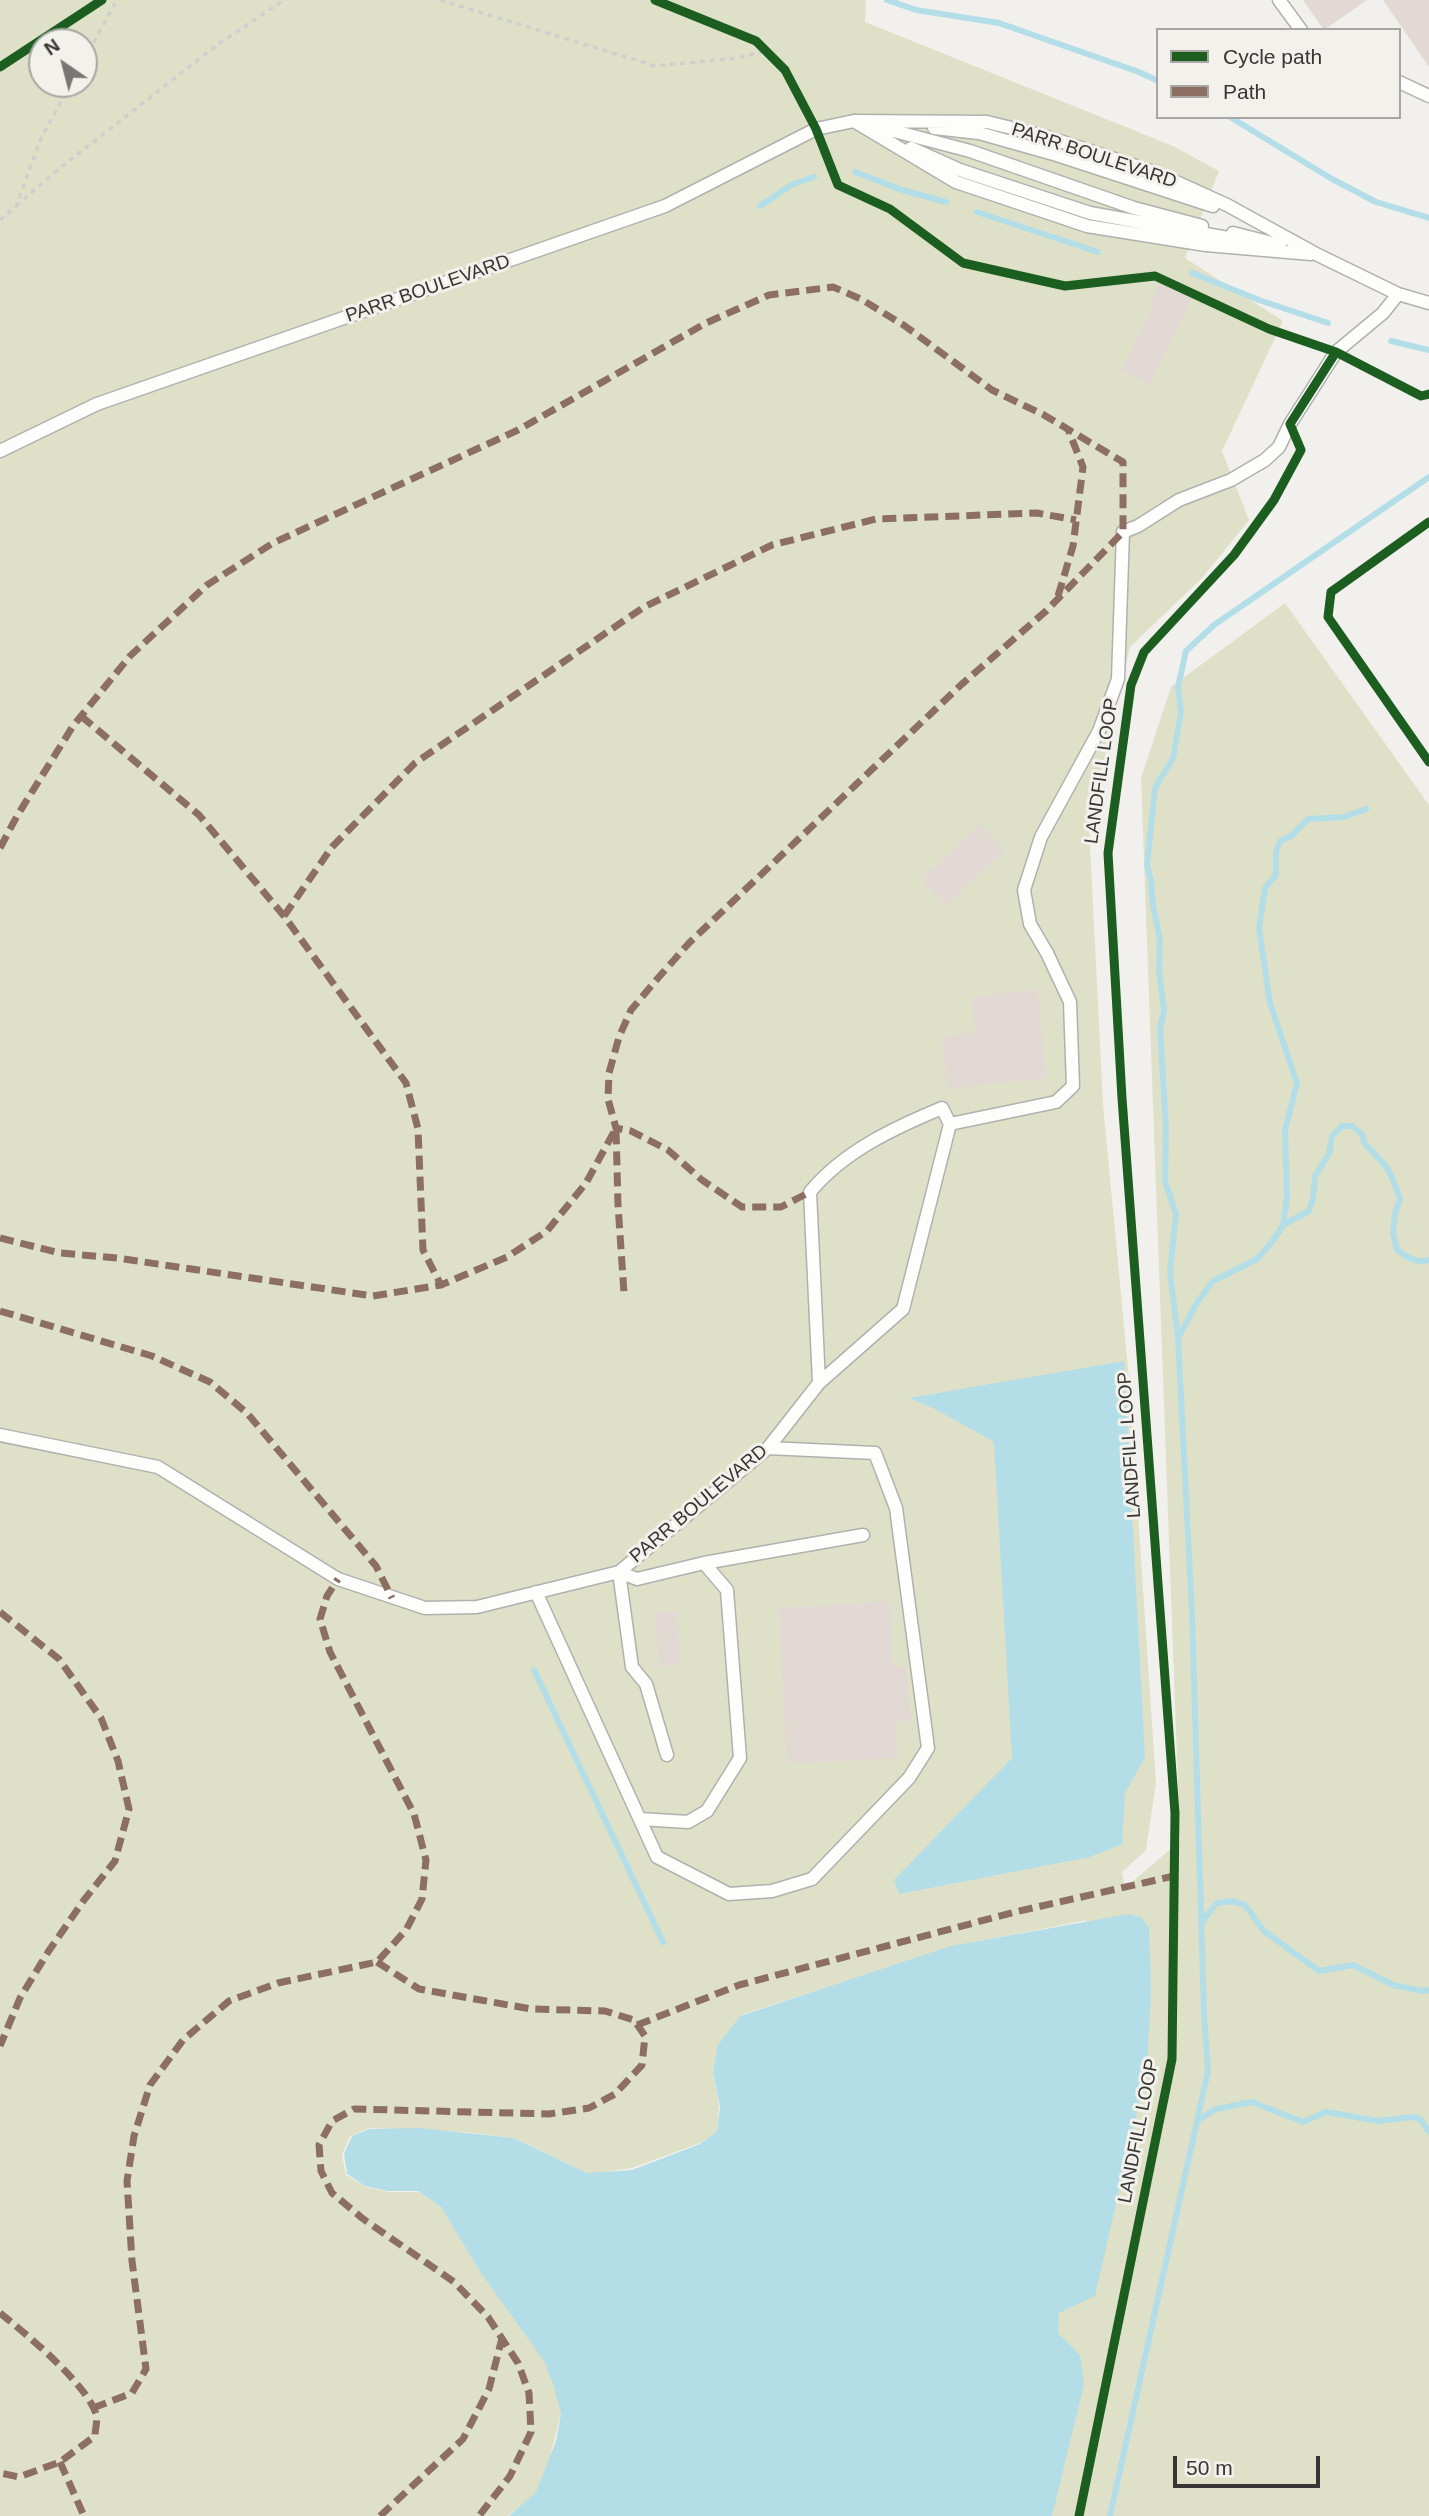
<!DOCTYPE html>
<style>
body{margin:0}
#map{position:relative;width:1429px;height:2516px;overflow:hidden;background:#f1f0ec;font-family:Helvetica,sans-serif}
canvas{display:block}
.legend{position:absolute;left:1156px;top:28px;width:245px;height:91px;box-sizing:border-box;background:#f2f1eb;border:2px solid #a7a6a2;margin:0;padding:9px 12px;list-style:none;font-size:21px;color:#373634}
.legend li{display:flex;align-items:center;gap:14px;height:35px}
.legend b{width:35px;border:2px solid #a7a6a2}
.north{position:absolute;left:28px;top:28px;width:70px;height:70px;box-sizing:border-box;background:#f2f1eb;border:2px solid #a7a6a2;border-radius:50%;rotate:325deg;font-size:19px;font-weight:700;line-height:28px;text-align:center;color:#373634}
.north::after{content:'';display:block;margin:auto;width:24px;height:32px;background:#787774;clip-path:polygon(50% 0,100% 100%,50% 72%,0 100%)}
.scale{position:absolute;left:1173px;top:2456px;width:147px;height:32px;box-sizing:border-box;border:4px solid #373634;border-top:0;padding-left:9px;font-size:21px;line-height:24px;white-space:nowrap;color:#373634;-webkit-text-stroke:5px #f2f1eb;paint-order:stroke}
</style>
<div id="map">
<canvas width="1429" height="2516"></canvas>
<ul class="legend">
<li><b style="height:9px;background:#1b5e20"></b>Cycle path</li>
<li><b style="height:9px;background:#8d6e63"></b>Path</li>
</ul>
<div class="north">N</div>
<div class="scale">50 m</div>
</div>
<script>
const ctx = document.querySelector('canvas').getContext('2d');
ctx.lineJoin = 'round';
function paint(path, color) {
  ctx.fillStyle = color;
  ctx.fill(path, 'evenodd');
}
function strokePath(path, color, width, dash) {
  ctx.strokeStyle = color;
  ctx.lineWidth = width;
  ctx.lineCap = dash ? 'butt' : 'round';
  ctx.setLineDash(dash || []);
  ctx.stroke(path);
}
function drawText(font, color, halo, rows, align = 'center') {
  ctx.font = font + ' Helvetica,sans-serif';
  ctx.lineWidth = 6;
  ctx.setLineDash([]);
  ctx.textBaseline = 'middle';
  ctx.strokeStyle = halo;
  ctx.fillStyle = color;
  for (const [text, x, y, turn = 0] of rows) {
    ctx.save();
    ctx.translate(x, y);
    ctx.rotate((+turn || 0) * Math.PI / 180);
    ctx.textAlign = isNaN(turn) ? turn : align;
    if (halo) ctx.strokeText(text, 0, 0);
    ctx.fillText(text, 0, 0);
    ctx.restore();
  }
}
const green = new Path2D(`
 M0,0H866L865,22L1173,146L1219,171L1185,258L1283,321L1222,451L1249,520L1202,578L1130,647L1089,826L1103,1104L1129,1379L1156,1783L1146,1850L1122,1872L1125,1888L1180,1841L1141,778L1171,687L1285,603L1429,805V2516H512L516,2509L508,2516H0ZM42,42H84V84H42ZM1087,1920L725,2198L550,2456L561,2414L557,2390L547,2364L482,2273L441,2207L419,2192H389L366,2187L346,2175L342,2155L350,2136L369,2128L463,2132L515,2138L589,2174L632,2168L700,2143L717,2132L719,2106L713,2072L720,2044L741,2015L951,1947Z`);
const water = new Path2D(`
 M1124,1361L1145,1757L1125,1793L1122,1844L1090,1857L899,1894L894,1880L1012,1758L994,1442L935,1409L909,1398Z
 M1129,1914L1141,1917L1149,1928L1151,1991L1147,2069L1095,2296L1059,2313L1058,2333L1080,2355L1084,2384L1052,2516H509L536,2492L556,2441L561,2414L554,2387L544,2361L481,2273L441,2207L418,2191H387L365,2186L347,2174L344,2154L352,2136L369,2129L419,2128L514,2138L587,2173L632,2170L700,2144L717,2131L720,2107L713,2072L718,2045L740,2016L951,1946Z`);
const stream = new Path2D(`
 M887,0L916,10L999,23L1139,72L1158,81
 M1230,117L1332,179L1376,202L1429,218
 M855,172L902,190L946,202
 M760,206L793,184L814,177
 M977,212L1098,252
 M1192,273L1259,300L1328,323
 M1391,341L1429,350
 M1283,1225L1309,1211L1313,1199L1315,1176L1329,1154L1332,1136L1342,1126H1352L1363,1135L1364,1143L1386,1166L1392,1177L1400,1199L1395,1213L1393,1233L1397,1250C1407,1257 1417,1264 1429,1260
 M1179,1336L1198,1301L1213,1281L1257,1259L1272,1242L1283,1225L1287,1197L1285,1130L1297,1083L1270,1003L1259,928L1265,888L1276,875V852L1280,841L1291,836L1308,819L1344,817L1366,809
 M534,1670L663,1942
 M1201,1923L1217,1903L1232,1901L1245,1905L1264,1931L1319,1971L1353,1965L1393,1985L1423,1991L1429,1990
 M1197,2121L1216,2109L1252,2102L1303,2122L1326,2112L1378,2121L1413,2117L1420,2119L1429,2132
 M1110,2516L1208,2071L1204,2014L1192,1613L1178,1338L1170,1272L1176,1214L1165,1181L1166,1127L1160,1029L1164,1011L1159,971L1160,939L1153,906L1151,881L1147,865L1155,788L1173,758L1181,712L1178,687L1186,651L1214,625L1429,477`);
const building = new Path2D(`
 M1303,0H1367L1324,30Z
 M1383,0H1429V67Z
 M1158,283L1193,298L1150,385L1121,371L1152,306L1149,305Z
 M980,824L1005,851L945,906L920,879Z
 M1037,989L1047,1078L947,1089L942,1036L975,1032L971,997Z
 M890,1601L893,1667L907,1666L911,1721L896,1722L898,1758L787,1764L778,1608Z
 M677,1611L681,1664L659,1667L655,1613Z`);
const path = new Path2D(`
 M440,0L655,66L738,58L765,51
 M84,60L117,0
 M16,206L55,172L217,45L284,0
 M0,220L16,206L41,138L71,84`);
const service = new Path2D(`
 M1279,0L1301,30
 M1399,82L1429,96
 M854,121L956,182L1087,226L1206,245L1311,254
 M871,125L970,151L1134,208L1202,226
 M934,128L979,133L1057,155L1213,206
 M911,148L960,170L1090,213L1239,240
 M1233,233L1280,245
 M0,451L97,404L665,206L816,129L854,121L987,122L1048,137L1154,172L1227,205L1318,255L1398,294L1429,303
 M950,1124L1056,1102L1073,1086L1070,1002L1047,953L1030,924L1024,890L1041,837L1099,731L1118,679L1123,532L1138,526L1179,500L1231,480L1265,460L1279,447L1290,424L1336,352L1383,313L1398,294
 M819,1383L810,1192C844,1151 894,1128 942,1108L950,1124
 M0,1435L158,1467L338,1579L425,1608L477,1607L619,1572L768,1448L819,1383L903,1309L950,1124
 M704,1563L863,1535
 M619,1572L637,1579L704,1563L727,1590L740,1758L707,1811L688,1822L640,1819
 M619,1572L632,1667L646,1684L667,1755
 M536,1592L657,1857L729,1894L772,1891L812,1879L909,1778L928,1748L896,1508L875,1453L768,1448`);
const quiet = new Path2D(`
 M1058,596L1073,546L1083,467L1068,429
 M81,716L199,815L284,916L406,1083L418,1129L423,1250L441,1285
 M0,848L17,816L73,726L130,656L207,585L273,543L518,430L706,323L769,295L833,287L861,299L905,326L992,390L1044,415L1123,462V532L1046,611L962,684L846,794L689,943L658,978L631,1010L619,1037L609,1073L608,1099L616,1128L631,1131L668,1150L702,1180L742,1207H781L810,1192
 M284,916L332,847L415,763L644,607L772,545L876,519L1037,513L1076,520
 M0,1238L60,1253L117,1258L373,1296L441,1285L507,1257L547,1231L586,1183L616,1128L618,1205L624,1293
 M0,1311L152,1356L210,1382L247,1413L376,1566L392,1598
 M0,1612L59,1659L101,1718L118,1761L129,1809L115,1861L84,1900L48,1952L20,1998L0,2046
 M377,1962L419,1989L531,2009L605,2011L634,2020L645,2036L642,2065L615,2094L589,2108L549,2114L354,2109L332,2121L319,2145L321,2171L332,2193L362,2218L454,2282L488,2317L518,2363L529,2393L531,2432L510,2476L479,2516
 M637,2025L739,1985L1015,1912L1174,1876
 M0,2313C26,2334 86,2383 96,2414C98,2421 95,2429 95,2436L60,2462L19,2477L0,2473
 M93,2408L132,2393L146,2369L132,2261L127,2181L134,2136L150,2085L183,2040L229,2001L278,1983L377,1962L406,1930L422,1899L426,1860L414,1814L330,1652L320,1619L327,1596L338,1579
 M60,2462L84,2516
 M380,2516L463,2439L489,2389L502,2338`);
const cycleway = new Path2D(`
 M655,0L756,41L785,70L816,129L838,185L890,209L963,263L1065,286L1155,276L1269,329L1336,352L1421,396L1429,394
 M0,67L102,0
 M1429,522L1331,592L1328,617L1429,762
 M1079,2516L1172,2059L1175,1813L1122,1098L1108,853L1131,685L1144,652L1234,555L1274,500L1301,450L1290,424L1336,352`);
const streetNames = [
 ["PARR BOULEVARD",1094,156,18],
 ["PARR BOULEVARD",428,289,-19],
 ["LANDFILL LOOP",1102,771,-82],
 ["LANDFILL LOOP",1130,1445,-94],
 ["PARR BOULEVARD",699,1504,-40],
 ["LANDFILL LOOP",1139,2131,-79]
];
paint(green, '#dee1c8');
paint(water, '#b3dee8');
strokePath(stream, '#b3dee8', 6);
paint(building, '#e3d9d4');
strokePath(service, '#b0b0ad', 15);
strokePath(path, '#cfcfce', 3.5, [5, 5]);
strokePath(service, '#fdfdfc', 12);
strokePath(quiet, '#8d6e63', 7, [14, 7]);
strokePath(cycleway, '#1b5e20', 9);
drawText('19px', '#373634', '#f2f1eb', streetNames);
</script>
